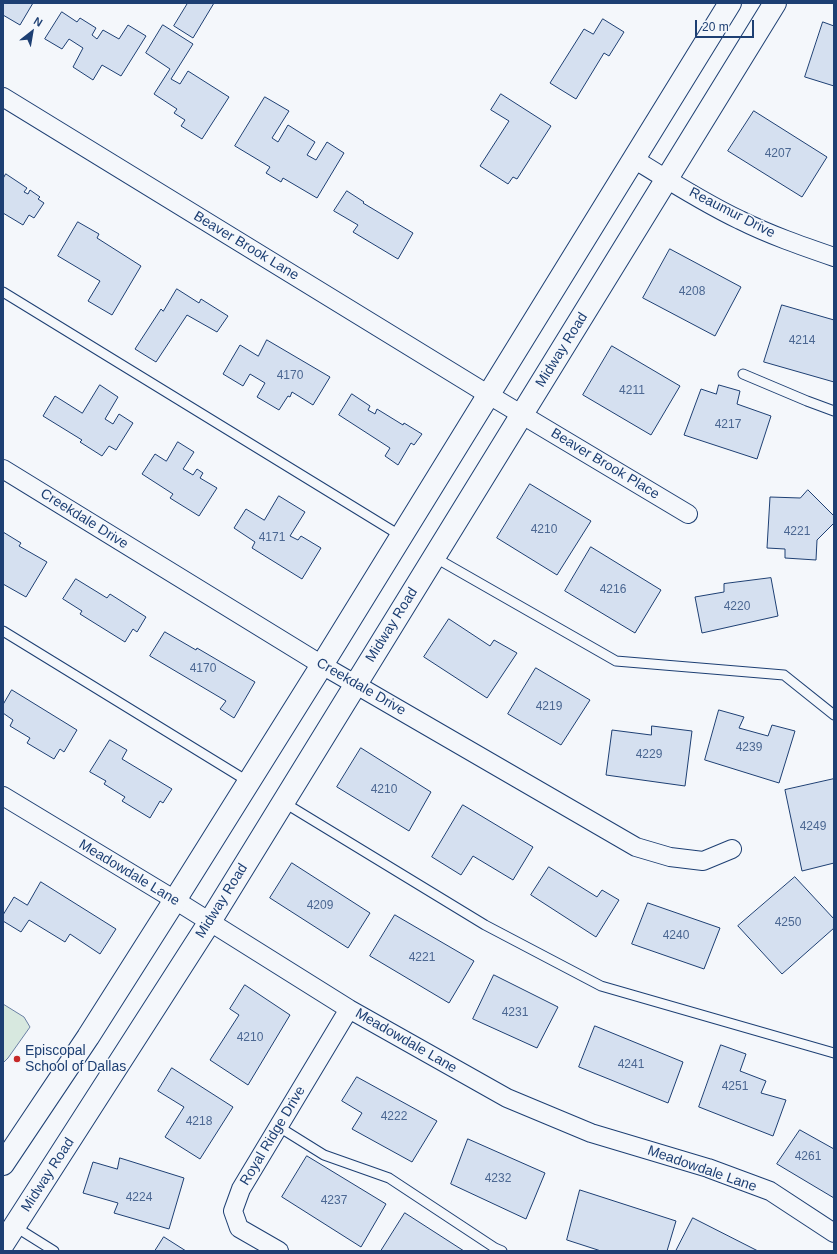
<!DOCTYPE html>
<style>
body{margin:0}
#map{position:relative;width:837px;height:1254px;overflow:hidden;background:#f4f7fb;font-family:Helvetica,sans-serif}
canvas{display:block}
.frame{position:absolute;inset:0;border:4px solid #1d3f73;pointer-events:none}
.north{position:absolute;left:12px;top:12px;width:40px;height:40px;-webkit-text-stroke:3px #f4f7fb;paint-order:stroke;rotate:31deg;font-size:11px;font-weight:700;line-height:16px;text-align:center;color:#1d3f73}
.north::after{content:'';display:block;margin:auto;width:14px;height:18px;background:#1d3f73;clip-path:polygon(50% 0,100% 100%,50% 72%,0 100%)}
.scale{position:absolute;left:695px;top:20px;width:59px;height:18px;box-sizing:border-box;border:2px solid #1d3f73;border-top:0;padding-left:5px;font-size:12px;line-height:14px;white-space:nowrap;color:#1d3f73;-webkit-text-stroke:3px #f4f7fb;paint-order:stroke}
</style>
<div id="map">
<canvas width="837" height="1254"></canvas>
<div class="frame"></div>
<div class="north">N</div>
<div class="scale">20 m</div>
</div>
<script>
const ctx = document.querySelector('canvas').getContext('2d');
ctx.lineJoin = 'round';
function paint(path, color) {
  ctx.fillStyle = color;
  ctx.fill(path, 'evenodd');
}
function strokePath(path, color, width, dash) {
  ctx.strokeStyle = color;
  ctx.lineWidth = width;
  ctx.lineCap = dash ? 'butt' : 'round';
  ctx.setLineDash(dash || []);
  ctx.stroke(path);
}
function drawText(font, color, halo, rows, align = 'center') {
  ctx.font = font + ' Helvetica,sans-serif';
  ctx.lineWidth = 3;
  ctx.setLineDash([]);
  ctx.textBaseline = 'middle';
  ctx.strokeStyle = halo;
  ctx.fillStyle = color;
  for (const [text, x, y, turn = 0] of rows) {
    ctx.save();
    ctx.translate(x, y);
    ctx.rotate((+turn || 0) * Math.PI / 180);
    ctx.textAlign = isNaN(turn) ? turn : align;
    if (halo) ctx.strokeText(text, 0, 0);
    ctx.fillText(text, 0, 0);
    ctx.restore();
  }
}
const green = new Path2D(`
 M3,1004L24,1017L30,1027L8,1058L3,1063Z`);
const building = new Path2D(`
 M3,3H33L20,25L3,15Z
 M188,3H214L193,38L174,26Z
 M62,12L77,22L80,18L96,28L92,35L97,39L103,30L119,39L128,25L146,36L121,76L102,65L93,80L73,67L83,48L69,39L62,49L45,39Z
 M603,19L624,32L609,56L604,53L576,99L550,83L584,29L593,34Z
 M823,22L834,26V86L805,77Z
 M163,25L193,44L171,79L180,84L188,71L229,97L202,139L181,126L185,120L174,113L177,109L154,94L170,69L146,53Z
 M501,94L551,126L517,179L513,177L508,184L480,166L509,121L491,110Z
 M265,97L289,111L272,138L278,142L288,125L315,142L307,155L316,160L327,142L344,153L317,198L283,178L281,182L266,173L270,167L235,146Z
 M754,111L827,157L802,197L728,151Z
 M6,174L27,188L24,192L28,194L30,190L40,197L38,199L44,203L34,218L29,215L23,225L3,213V179Z
 M347,191L364,202L363,203L413,233L398,259L353,232L358,225L334,211Z
 M78,222L99,234L97,238L141,266L112,315L88,301L100,281L58,256Z
 M670,249L741,287L715,336L643,298Z
 M177,289L199,303L201,299L228,316L217,332L187,315L156,362L135,349L161,309L163,311Z
 M782,305L834,320V382L764,362Z
 M267,340L330,377L313,405L292,392L290,397L288,396L279,410L257,397L265,383L250,374L243,386L223,374L240,345L258,356Z
 M612,346L680,386L651,435L583,395Z
 M100,385L118,397L105,419L113,424L119,414L133,423L116,450L109,446L102,456L80,442L82,440L43,416L55,396L82,413Z
 M719,385L740,391L737,404L771,416L757,459L684,435L701,389L716,394Z
 M352,394L370,406L368,410L375,414L377,409L403,425L404,423L422,434L414,445L411,443L398,465L385,456L390,448L339,415Z
 M178,442L194,452L183,469L193,475L197,469L203,473L200,478L217,488L199,516L170,498L173,494L142,474L155,454L166,461Z
 M530,484L591,521L557,575L497,538Z
 M808,490L834,516V523L817,540L816,560L785,558V549L767,548L770,497L800,498Z
 M279,496L305,512L290,536L298,540L301,536L321,548L302,579L252,548L255,542L234,528L246,509L264,520Z
 M3,532L21,543L19,546L47,562L26,597L3,584Z
 M591,547L661,590L635,633L565,591Z
 M771,578L778,616L702,633L695,597L724,592V584Z
 M76,579L107,598L110,594L146,617L137,632L133,629L125,642L80,614L82,611L63,599Z
 M449,619L490,646L494,640L517,653L487,698L424,657Z
 M165,632L196,650L197,648L255,682L234,718L220,709L226,701L150,656Z
 M536,668L590,700L561,745L508,714Z
 M12,690L77,730L64,752L60,749L54,759L27,743L30,738L10,726L13,720L3,713V705Z
 M719,710L744,717L739,728L768,736L772,725L795,731L779,783L705,760Z
 M652,726L692,731L685,786L606,775L612,730L651,735Z
 M110,740L127,750L122,759L172,789L163,803L160,801L150,818L122,801L125,797L104,784L106,781L90,772Z
 M361,748L431,792L409,831L337,787Z
 M834,779V863L802,871L785,790Z
 M463,805L533,847L513,880L473,856L461,875L432,857Z
 M292,863L370,913L348,948L270,898Z
 M549,867L597,897L602,890L619,900L596,937L531,895Z
 M795,877L834,919V928L782,974L738,926Z
 M41,882L116,929L100,954L70,934L65,942L29,920L21,932L3,921V915L14,897L27,905Z
 M648,903L720,928L704,969L632,944Z
 M395,915L474,961L449,1003L370,956Z
 M494,975L558,1007L537,1048L473,1019Z
 M245,985L290,1015L248,1085L210,1060L239,1015L230,1009Z
 M595,1026L683,1062L668,1103L579,1067Z
 M721,1045L746,1054L740,1071L766,1081L761,1093L786,1100L773,1136L699,1107Z
 M172,1068L233,1107L200,1159L165,1137L184,1107L158,1091Z
 M357,1077L437,1121L412,1162L352,1129L362,1113L342,1101Z
 M800,1130L834,1149V1198L777,1164Z
 M468,1139L545,1173L526,1219L451,1184Z
 M307,1156L386,1204L361,1247L282,1197Z
 M120,1158L184,1178L169,1229L114,1213L118,1203L83,1193L93,1162L117,1169Z
 M580,1190L676,1221L667,1251H601L567,1240Z
 M405,1213L464,1251H381Z
 M693,1218L758,1251H676Z
 M164,1237L186,1251H155Z`);
const lane = new Path2D(`
 M3,292L401,536
 M743,374L807,401L834,411
 M434,557L616,661L784,675L834,715
 M3,631L249,782
 M283,802L485,925L601,986L834,1053
 M279,1127L324,1155L389,1178L495,1248L502,1251
 M14,1226L54,1251`);
const street = new Path2D(`
 M3,97L489,395L688,514
 M634,159C668,180 704,203 740,220C770,235 802,246 834,257
 M3,469L322,665L636,847L670,857L703,861L732,849
 M3,796L175,900L349,1009L507,1098L591,1133L708,1168L770,1191L834,1233
 M279,1251L239,1228L233,1211L241,1189L349,1009`);
const secondary = new Path2D(`
 M3,1164L88,1037L175,900L322,665L730,3
 M3,1244L209,923L775,3`);
const markers = [
 [17,1059,4,"#c62828"]
];
const numberNames = [
 ["4207",778,154],
 ["4208",692,292],
 ["4214",802,341],
 ["4170",290,376],
 ["4211",632,391],
 ["4217",728,425],
 ["4210",544,530],
 ["4221",797,532],
 ["4171",272,538],
 ["4216",613,590],
 ["4220",737,607],
 ["4170",203,669],
 ["4219",549,707],
 ["4239",749,748],
 ["4229",649,755],
 ["4210",384,790],
 ["4249",813,827],
 ["4209",320,906],
 ["4250",788,923],
 ["4240",676,936],
 ["4221",422,958],
 ["4231",515,1013],
 ["4210",250,1038],
 ["4241",631,1065],
 ["4251",735,1087],
 ["4222",394,1117],
 ["4218",199,1122],
 ["4261",808,1157],
 ["4232",498,1179],
 ["4224",139,1198],
 ["4237",334,1201]
];
const streetNames = [
 ["Reaumur Drive",732,213,27],
 ["Beaver Brook Lane",246,246,31],
 ["Midway Road",562,350,-58],
 ["Beaver Brook Place",605,464,31],
 ["Creekdale Drive",84,519,32],
 ["Midway Road",392,625,-58],
 ["Creekdale Drive",361,687,30],
 ["Meadowdale Lane",129,873,31],
 ["Midway Road",222,901,-58],
 ["Meadowdale Lane",406,1041,30],
 ["Royal Ridge Drive",273,1136,-59],
 ["Meadowdale Lane",702,1169,19],
 ["Midway Road",48,1175,-57]
];
const poiNames = [
 ["Episcopal",25,1051],
 ["School of Dallas",25,1067]
];
paint(green, '#d7e8df');
strokePath(green, '#687fa3', 1);
paint(building, '#d5e0f0');
strokePath(building, '#1d3f73', 1);
strokePath(lane, '#1d3f73', 11);
strokePath(street, '#1d3f73', 20);
strokePath(secondary, '#1d3f73', 24);
strokePath(lane, '#f4f7fb', 9);
strokePath(street, '#f4f7fb', 18);
strokePath(secondary, '#f4f7fb', 22);
for (const [x, y, r, color] of markers) {
  const dot = new Path2D();
  dot.arc(x, y, r, 0, 2 * Math.PI);
  ctx.fillStyle = color;
  ctx.fill(dot);
  strokePath(dot, '#f4f7fb', 1.5);
}
drawText('12px', '#4b6792', null, numberNames);
drawText('14px', '#1d3f73', '#f4f7fb', streetNames);
drawText('14px', '#1d3f73', '#f4f7fb', poiNames, 'left');
</script>
